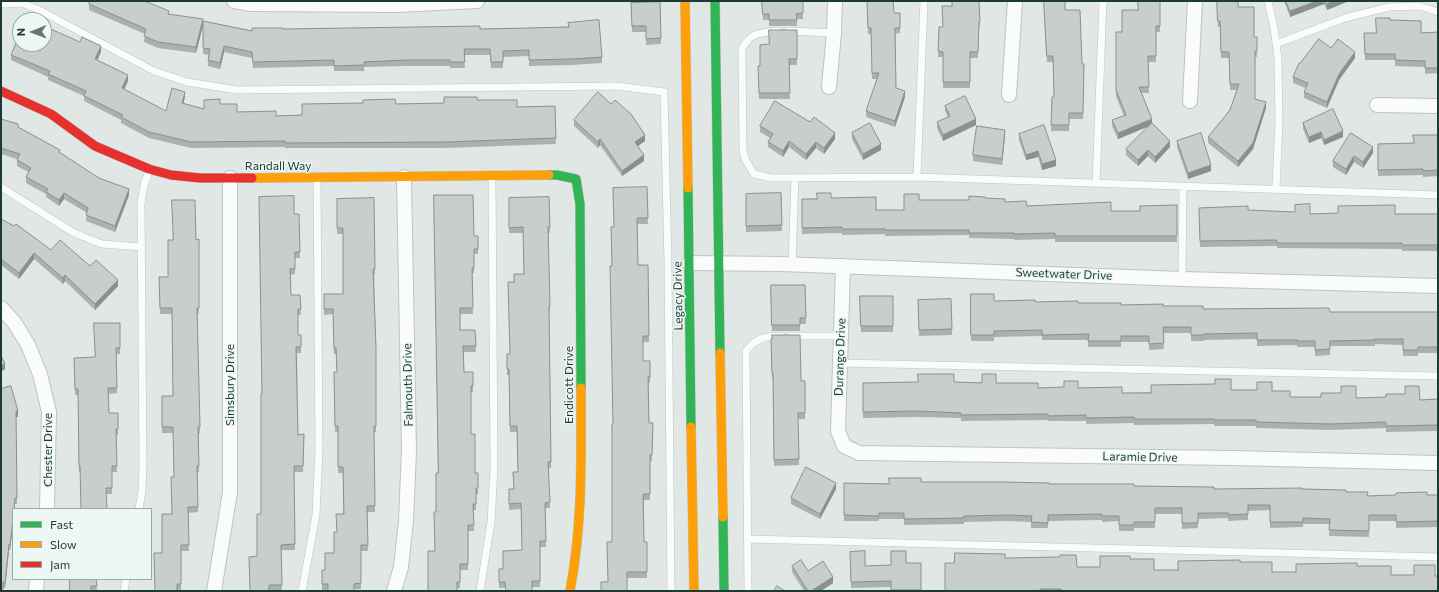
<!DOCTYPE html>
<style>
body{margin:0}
#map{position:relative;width:1439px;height:592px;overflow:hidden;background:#e0e7e5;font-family:Commissioner,sans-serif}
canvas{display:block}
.frame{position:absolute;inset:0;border:2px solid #1e3a36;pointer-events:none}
.legend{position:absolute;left:12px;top:508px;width:140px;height:72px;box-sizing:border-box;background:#edf7f3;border:1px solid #9aaba7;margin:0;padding:5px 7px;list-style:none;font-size:12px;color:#1e3a36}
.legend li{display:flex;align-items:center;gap:8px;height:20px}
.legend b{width:20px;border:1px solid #9aaba7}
.north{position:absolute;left:12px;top:12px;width:40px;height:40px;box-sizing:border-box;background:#edf7f3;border:1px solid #9aaba7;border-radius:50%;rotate:269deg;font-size:11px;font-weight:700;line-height:16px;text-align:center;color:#1e3a36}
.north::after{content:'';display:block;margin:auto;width:14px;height:18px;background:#627773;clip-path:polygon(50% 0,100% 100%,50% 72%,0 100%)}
</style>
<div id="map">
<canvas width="1439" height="592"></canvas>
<div class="frame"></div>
<ul class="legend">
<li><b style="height:5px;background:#30b455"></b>Fast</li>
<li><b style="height:5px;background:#ff9f0a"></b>Slow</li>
<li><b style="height:5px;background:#e5322d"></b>Jam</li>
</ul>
<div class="north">N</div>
</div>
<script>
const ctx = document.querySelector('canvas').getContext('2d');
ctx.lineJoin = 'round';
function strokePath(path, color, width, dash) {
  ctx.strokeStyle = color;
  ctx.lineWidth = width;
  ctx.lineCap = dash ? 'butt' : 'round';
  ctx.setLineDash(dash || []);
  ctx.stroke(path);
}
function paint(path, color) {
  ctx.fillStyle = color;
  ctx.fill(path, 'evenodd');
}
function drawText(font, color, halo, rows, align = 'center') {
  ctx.font = font + ' Commissioner,sans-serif';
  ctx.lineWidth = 3;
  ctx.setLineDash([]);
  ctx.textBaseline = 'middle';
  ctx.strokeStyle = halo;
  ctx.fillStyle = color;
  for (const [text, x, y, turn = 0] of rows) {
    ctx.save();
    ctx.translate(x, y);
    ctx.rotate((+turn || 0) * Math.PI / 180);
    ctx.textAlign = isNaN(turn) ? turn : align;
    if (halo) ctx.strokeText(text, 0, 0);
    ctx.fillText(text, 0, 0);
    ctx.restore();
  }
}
const lane = new Path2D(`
 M1268,1L1274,28L1278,58L1279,122L1276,189
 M1,4L22,3L39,10L154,71L187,82L237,90L617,86L664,92L668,263L671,591
 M778,31C759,33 751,32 742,49L743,151L746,161L754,174L771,178L917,177L1438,195
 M788,31L834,33
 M1276,44L1345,18L1389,7L1420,6L1438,12
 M917,177L924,1
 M1096,183L1103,1
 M1,187L74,233L102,244L142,247
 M792,265L795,178
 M1182,279L1183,186
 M791,336H841
 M840,363L1438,376
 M139,509L142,491L143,466L141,204L144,185L149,171
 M748,539L1438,557
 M124,591L126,579
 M302,591L316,515L319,450L317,178
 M480,591L491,522L494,468L492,176
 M748,591L746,351C756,338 766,336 781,336`);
const street = new Path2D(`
 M234,1L251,4L397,5L477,1
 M829,87L834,33L835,1
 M1009,95L1015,1
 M1190,101L1195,1
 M1377,105L1438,106
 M689,263L781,264L1182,279L1438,286
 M843,266L838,431L844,446L859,453L1232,458L1438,463
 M1,308L14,322L28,345L40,374L49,412L47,509
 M36,591L37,579
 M214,591L230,492V178
 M394,591L401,567L406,521L409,450L404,177`);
const fast = new Path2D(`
 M715,1L720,353
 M549,175H557L576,179L580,204L581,388
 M688,188L691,427
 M723,517L724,591`);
const slow = new Path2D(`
 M685,1L688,188
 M252,178L549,175
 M720,353L723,517
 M691,427L694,591
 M570,591C583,524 581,456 581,388`);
const jam = new Path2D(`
 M1,91L51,114L95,146L149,169L171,175L200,178H252`);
const wall = new Path2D(`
 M762,1H803V19H797V26H769V20H763Z
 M979,1L980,26L979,27L978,58H970V88H943V57H938L939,27H943L952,6Z
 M1044,1L1065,10L1082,64H1084L1083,119H1069V131H1051L1052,97H1054L1053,62H1047Z
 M1160,1V32H1156V62H1148L1149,93H1141L1152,123L1170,147L1155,163L1148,156L1138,166L1126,155V149L1149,126L1118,139L1112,126V120L1124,116L1116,96V32H1122L1138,10Z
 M1217,1L1238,7L1254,37L1257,51V57H1255V99L1266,108L1253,149L1238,167L1208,143V137L1230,110L1237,90H1230L1229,58H1221L1220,27H1218Z
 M1284,1H1349L1327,10L1324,4L1290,17Z
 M660,2L661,44L646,45V32H632L631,3Z
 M867,2L894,13H900V33L895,34L896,88L905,97L895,127L866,117V111L877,79H872L871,34H868Z
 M89,4L169,14L203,25L196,53L158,48L144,42L145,34L89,10Z
 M1390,20L1421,33L1438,32V73L1425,74V67L1395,66V60H1365L1364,33H1376Z
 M203,21L252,31L283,29H480L528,28L568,27V23L602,57V63L571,65L529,66V56L503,57V68H491L490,55H464L465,68H450V66H405L364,67V71H334V66L253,68L252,58L224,52L220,69L208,66V60L209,55L203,54Z
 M797,30V65H789L790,99H759L758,66H760L769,44Z
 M1331,48L1355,58L1339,80L1327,108L1304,98V92L1306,88L1293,83V77L1300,63Z
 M101,52L97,60L128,81L124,90L166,111L185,97L183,103L204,109L220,104L237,112L276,116L302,115L396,104L444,103L477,100L517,107L555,106L556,144L445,148H285V147L191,148L149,138L121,123V120L84,101V96L48,80V77L11,60V55Z
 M945,106L976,125L943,141L937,128V122L948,117L945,111Z
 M1,119L18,127L99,178L129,195L115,232L86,221L87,213L64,199L59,206L46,197V194L26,183V177L28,172L17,166V159L1,154Z
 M574,120L645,141L638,146L644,161L622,176L600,145L598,148L574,126Z
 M1303,123L1343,137L1324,145L1321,138L1309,143L1303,129Z
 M760,126L835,139L824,154L816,148L806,160L789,147L783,157L768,147V142L770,138L760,132Z
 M852,133L881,150L863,160L852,139Z
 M1019,134L1056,166L1042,170L1038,157L1026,160L1019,140Z
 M1005,136L1002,165L973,161V155Z
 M1438,137V176L1423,177V175L1378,176V144L1413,143Z
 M1177,141L1211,171L1188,179L1177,147Z
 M1373,153L1363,168L1354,162L1346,175L1333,167V161Z
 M647,187L648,224H637L638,265H648L649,342H643V361H650V383H648L649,423H653L652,461H650V500H644V542H647V578H627L608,582L612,542L613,424L612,266L614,227Z
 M781,193L782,231L746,232V194Z
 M434,195L474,236H478V254H474V273H472L473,314H460V330H475L476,352H463L464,372H473V392H471V434L475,473H478V494H476V510H473L474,531H468V570H460V588L428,591L435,551L438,473Z
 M549,197L550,233H548L550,306V311L549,312L551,468H548L550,508H545L546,547H540V587L499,588V569H503L522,550L521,509L509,510V489H514L518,472L517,432H510L509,375H507V354H510L514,282L524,274L523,233H509V198Z
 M374,198L375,275H374L376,348V432H374L375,512H367L368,551H361V589L322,590V570H325L334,553L337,532L343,514V473H338V432H335L334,372H337L336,354H334L333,314L324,315V294H343V234H337V199Z
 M831,198L876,210H904L919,200H969L985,198L1027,206L1111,211H1140L1177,205V242H1055V239L1014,240V239L969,238V235L885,236V234L842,235V233L802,234V199Z
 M1199,208L1310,214H1438V251H1402V249L1277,248V246L1200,247Z
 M294,214H299L300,258H295V274L290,275L291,295H300L301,315H298V335H301V353H297L298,435L304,434L303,472H294L295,550H281L282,591H250L257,556L261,514L262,394Z
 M1,219L51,250L90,266L118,286L95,310L65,281L63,284L34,259L19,279L1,265Z
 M196,240L199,270V314H197L200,433H199V472H197L198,512L188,513L189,551H181V590H177L162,553L172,514L174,477L173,433H162V396H173L172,314H160L159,277H168Z
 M771,285H805L806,324H800V331H772Z
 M971,294L994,301L1078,303L1203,309L1330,312H1438V353H1418V356H1403V345L1375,344V346H1330V355L1315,356V347H1297V345L1257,346V339L1204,340V341H1191V333H1163L1164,349L1149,350V342H1121V347H1088V340H1042V336L994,337V341H971Z
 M860,296H893V332H861Z
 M951,299L952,335L919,336L918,300Z
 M120,323V354H116L117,393L108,394L109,413H118V435H116L117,472H112V494H106L80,472H79L78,395H75L74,358L95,357Z
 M771,339L801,381H805V419H798L799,465L774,466L773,378H772Z
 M954,382L996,383L1038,388H1078L1122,393L1231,390L1272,391L1290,397L1356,398L1420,400L1438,399V431L1386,432V428L1330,430L1256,428V426H1214V424L1134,425V423L1086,424V421H1048V420L961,421V418L918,417L863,418V383Z
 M1,389L18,417H16L17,504H15V509H13V526L10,550H9L5,588H3Z
 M921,482L1134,486L1214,489H1302L1346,492L1367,496L1438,495V527L1396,528V521H1369V537L1329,536L1330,524H1303V527L1270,528V510L1248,511V520L1228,521V518L1198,519V528L1182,529V514H1155V528H1134V531H1119V521L1102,522V520L1048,521V528H1031V522L1008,521L964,522V524L904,525V519H879V521H844V483L889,484Z
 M836,489L820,519L791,504V498Z
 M850,552L865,566L891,565L906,563H921V591H891V587L851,588Z
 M1005,558L1077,567H1100L1130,559L1154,570H1178L1240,562L1272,572H1296L1357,566L1391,575L1435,576L1438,591H945L954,563Z
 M792,566L833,583L821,591H804L792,572Z
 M96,579L97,591H70Z`);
const shadedWall = new Path2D(`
 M1317,1H1324V4L1290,17V11Z
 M1334,1H1349L1327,10V4Z
 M203,19V25L196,53V47Z
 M101,46V52L95,65V59Z
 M224,46V52L220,69V63Z
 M1355,52V58L1339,80L1327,108V102L1339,74Z
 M128,75V81L122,94V88Z
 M905,91V97L895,127V121Z
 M185,92V97L182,109V103Z
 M1266,102V108L1253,149L1238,167V161Z
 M976,119V125L943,141V135Z
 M1152,119V125L1118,139V133Z
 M1005,130V136L1002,165V159Z
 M1343,131V137L1324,145V140Z
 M1321,132V138L1309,143V137Z
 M835,133V139L824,154V148Z
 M645,135V141L635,148V142Z
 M600,139V145L598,148V142Z
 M789,141V147L783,157V151Z
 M1170,141V147L1155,163V157Z
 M816,142V148L806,160V154Z
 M881,144V150L863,160V154Z
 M1373,147V153L1363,168V162Z
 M1148,150V156L1138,166V160Z
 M1038,151V157L1026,160V155Z
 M644,155V161L622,176V171Z
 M1354,156V162L1346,175V169Z
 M1056,160V166L1042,170V164Z
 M1211,165V171L1188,179V173Z
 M129,189V195L115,232V226Z
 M64,193V199L59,206V200Z
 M34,253V259L19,279V273Z
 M65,275V281L63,284V278Z
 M118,280V286L95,310V304Z
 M5,363V369L1,372V366Z
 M16,411H18V417H16Z
 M836,483V489L820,519V514Z
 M13,520V526L10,550V545Z
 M9,544V550L5,588V583Z
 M833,577V583L821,591H811Z`);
const building = new Path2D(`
 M90,1H145L169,11L168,14L203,19L196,47L158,42L144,36L146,29L89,4Z
 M762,1H803V13L796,14L797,20H769V14H763Z
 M893,1L894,13H900V28H895L896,88L905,91L895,121L866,111L879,73H872L871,28H868L867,2Z
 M952,1H979L980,21H979L978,52H970V82H943V52L938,51L939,27H943L942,6H952Z
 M1044,1H1065V10H1080L1082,64H1084L1083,113H1069V125H1051L1052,97H1054L1053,56H1047Z
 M1138,1H1160V26H1156V56H1148L1149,87H1139L1152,119L1118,133L1112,120L1126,115L1116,90V32H1122V10H1138Z
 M1217,1H1238V7H1254V37H1257V51H1255V99L1266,102L1253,143L1238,161L1208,137L1230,110L1239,84H1230L1229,52H1221L1220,21H1218Z
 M1286,1H1317L1290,11Z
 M1325,1H1334L1327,4Z
 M660,2L661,38L646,39V26H632L631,3Z
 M1376,18H1390V20L1421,21V33L1438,32V68H1425V61L1395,60V54H1365L1364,33H1376Z
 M599,20L602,57L571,59L529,60V50L503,51V62H491L490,49H464L465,62H450V60H405L364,62V65L334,66V60L253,62L252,52L224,46L220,63L208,60L210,49L203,48V21L252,31V28H283V29L480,26V29L528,28L569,27L568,23Z
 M44,26L80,42L82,37L101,46L95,59L128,75L122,88L166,111L172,88L185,92L182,103L204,109V100L220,99V104H237V112L276,111V116L302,115V104L363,103V100L395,99L396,104L444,103V97H477V100H517V107L555,106L556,138L445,142L285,143V141L191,142L149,132L121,117L123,115L84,96L86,91L48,74L50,71L11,55L20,33V44H44Z
 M769,30H797V59H789L790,93H759L758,66H760V45L769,44Z
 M1319,39L1331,48L1338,39L1355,52L1339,74L1327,102L1304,92L1308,83L1293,77L1299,63H1300Z
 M598,92L611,104L615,100L631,114L645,135L635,142L644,155L622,171L600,139L598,142L574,120Z
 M965,96L976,119L943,135L937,122L950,116L945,106Z
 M775,101L810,122L814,117L835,133L824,148L816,142L806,154L789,141L783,151L768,142L773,134L760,126Z
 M1333,109L1343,131L1324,140L1321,132L1309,137L1303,123Z
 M1,119L18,124V127L60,150L59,152L99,178L129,189L115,226L86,215L88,208L64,193L59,200L46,192L48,189L26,177L31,168L17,160L20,154L1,148Z
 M870,123L881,144L863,154L852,133Z
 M1152,123L1170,141L1155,157L1148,150L1138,160L1126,149Z
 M1044,125L1056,160L1042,164L1038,151L1026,155L1019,134Z
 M977,126L1005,130L1002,159L973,155Z
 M1201,133L1211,165L1188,173L1177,141Z
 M1351,133L1373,147L1363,162L1354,156L1346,169L1333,161Z
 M1413,135H1437V137H1438V170L1423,171V169L1378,170V144L1414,143Z
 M647,187L648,218H637L638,265H648L649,336H643V361H650V377H648L649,423H653L652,455H650V494H643L644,542H647V572H627V591H601V582H608L607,542H612V424H613L610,266H612L611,227H614L613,188Z
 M781,193L782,225L746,226V194Z
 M817,193H831V198L876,197V210H904V194H919V200H969V196L985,197V198L1005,199V202L1026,201L1027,206L1111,202V211H1140V206L1177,205V236H1055V233L1014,234V233H969V230H885V229H842V227L802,228V199H817Z
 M434,195H473L474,236H478V249H474V268H472L473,308H460V330H475L476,346H463L464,372H473V386H471V434H475V473H478V488H476V504H473L474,525H468V564H460V582H457V591H420H428V551H435L434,512H436V473H438Z
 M294,196V214H299L300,252H295V269H290L291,295H300L301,309H298V335H301V347H296L298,435L304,434L303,466H294L295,544L281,545L282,585H269V591H250L249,557L257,556V514H261V394H262L259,197Z
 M549,197L550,227H548L550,306H549L551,462H548L550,502L545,503L546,541H540V581H532V591H506L505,582H499V569H503V551L522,550L521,503L509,504V489H514L513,472H518L517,426H510L509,369H507V354H510L508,282H514V274H524L523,227L509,228V198Z
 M374,198L375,269H373L376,348V426H374L375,506H367L368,545H361V583L354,584V591H328V584H322V570H325V553H334V532H337L336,514H344L343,467H338V426H335L334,372H337L336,348H334L333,309H324V294H343V228H337V199Z
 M172,200H195L196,240L199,239V308H197L200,427H198L199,466H197L198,507H188L189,545H181V584H177V591H155L154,553H162V514H172L171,477H174L173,427H162V396H173L172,308H160L159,277H168V240H173Z
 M1310,204V214L1338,213V206L1395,205V214H1438V245H1402V243H1277V240L1200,241L1199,208L1248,206V210L1295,212V205Z
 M1,219L14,226L16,224L51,250L60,240L90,266L96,260L118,280L95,304L65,275L63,278L34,253L19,273L1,259Z
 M771,285H805L806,318H800V325H772Z
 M971,294H994V301L1035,300V302L1078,301V303H1121V305L1163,304V306H1203V309L1329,308L1330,312H1438V347H1418V350H1403V339H1375V340L1330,341V349L1315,350V341H1297V340H1257V333L1204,334V335H1191V327H1163L1164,343L1149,344V336H1121V341H1088L1089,334L1042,335V330L994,331V335H971Z
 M860,296H893V326H861Z
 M951,299L952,329L919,330L918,300Z
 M94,323H120V348H116L117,388H108L109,413H118V429H116L117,466H112V488H106L107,509H81L80,466H79L78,389H75L74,358L95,357Z
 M772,335H800L801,381H805V413H798L799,459L774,460L773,373H772L771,339H772Z
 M1,356L5,363L1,366Z
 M918,374H954V382L982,383V374H996V383H1038V388L1064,387V381H1078V388L1122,387V393H1151V385L1215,384V379H1231V390H1257V382H1272V391H1290V397H1321V393H1341V386H1356V398L1386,397V394H1405V386H1419L1420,400L1438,399V425L1386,426V422L1330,424L1256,422V420H1214V419H1134V417L1086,418V415L1048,416V414L961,415V413L918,411L863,412V383L918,382Z
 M11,386L18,411H16L17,498H15L14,509H13V520L10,545L9,544L5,583L3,582V591H1V389Z
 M806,467L836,483L820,514L791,498Z
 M889,478H921V482H1004L1049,483V484H1134V486L1214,487V489L1302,488V489L1346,490V492H1368L1367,496L1396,495V493L1427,492V495H1438V521L1396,522V515H1369V531L1329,530L1330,519L1303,518V522H1270V505H1248V514L1228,515V513H1198V523H1182V508H1155V522H1134V525H1119V516H1102V514L1048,515V523L1031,522L1032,516L1008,515L964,516V518L904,519V513H879V516L844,515V483L889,484Z
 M865,551V566L891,565V551H906V563H921V590H891V581L851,582L850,552Z
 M955,553L1005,554V558L1060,557V555H1076L1077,567H1100V556H1130V559H1154V570H1178V561L1240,560V562H1272V572H1296V564L1357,563V566H1391V575H1414V565H1435V576H1438V591H1061V589H1040V591H945V563H954Z
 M801,560L808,571L823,561L833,577L811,591H808L792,566Z
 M70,579H96L97,586H91V591H70Z
 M777,586L785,591H774Z`);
const streetNames = [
 ["Randall Way",278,166],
 ["Sweetwater Drive",1064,274,2],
 ["Legacy Drive",678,296,-91],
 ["Durango Drive",840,357,-88],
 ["Simsbury Drive",230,385,-90],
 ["Falmouth Drive",408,385,-91],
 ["Endicott Drive",569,385,-90],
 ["Chester Drive",48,450,-90],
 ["Laramie Drive",1140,457,1]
];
strokePath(lane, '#bdc4c2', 8);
strokePath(street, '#bdc4c2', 16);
strokePath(fast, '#bcc4c2', 10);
strokePath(slow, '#bcc4c2', 10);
strokePath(jam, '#bcc4c2', 10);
strokePath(lane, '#fafbfb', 7);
strokePath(street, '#fafbfb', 14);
strokePath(fast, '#30b455', 9);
strokePath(slow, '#ff9f0a', 9);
strokePath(jam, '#e5322d', 9);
paint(wall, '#abb1af');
paint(shadedWall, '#8b908f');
paint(building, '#c7cecc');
strokePath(building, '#8b908f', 1);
drawText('12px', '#1e3a36', '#edf7f3', streetNames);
</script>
